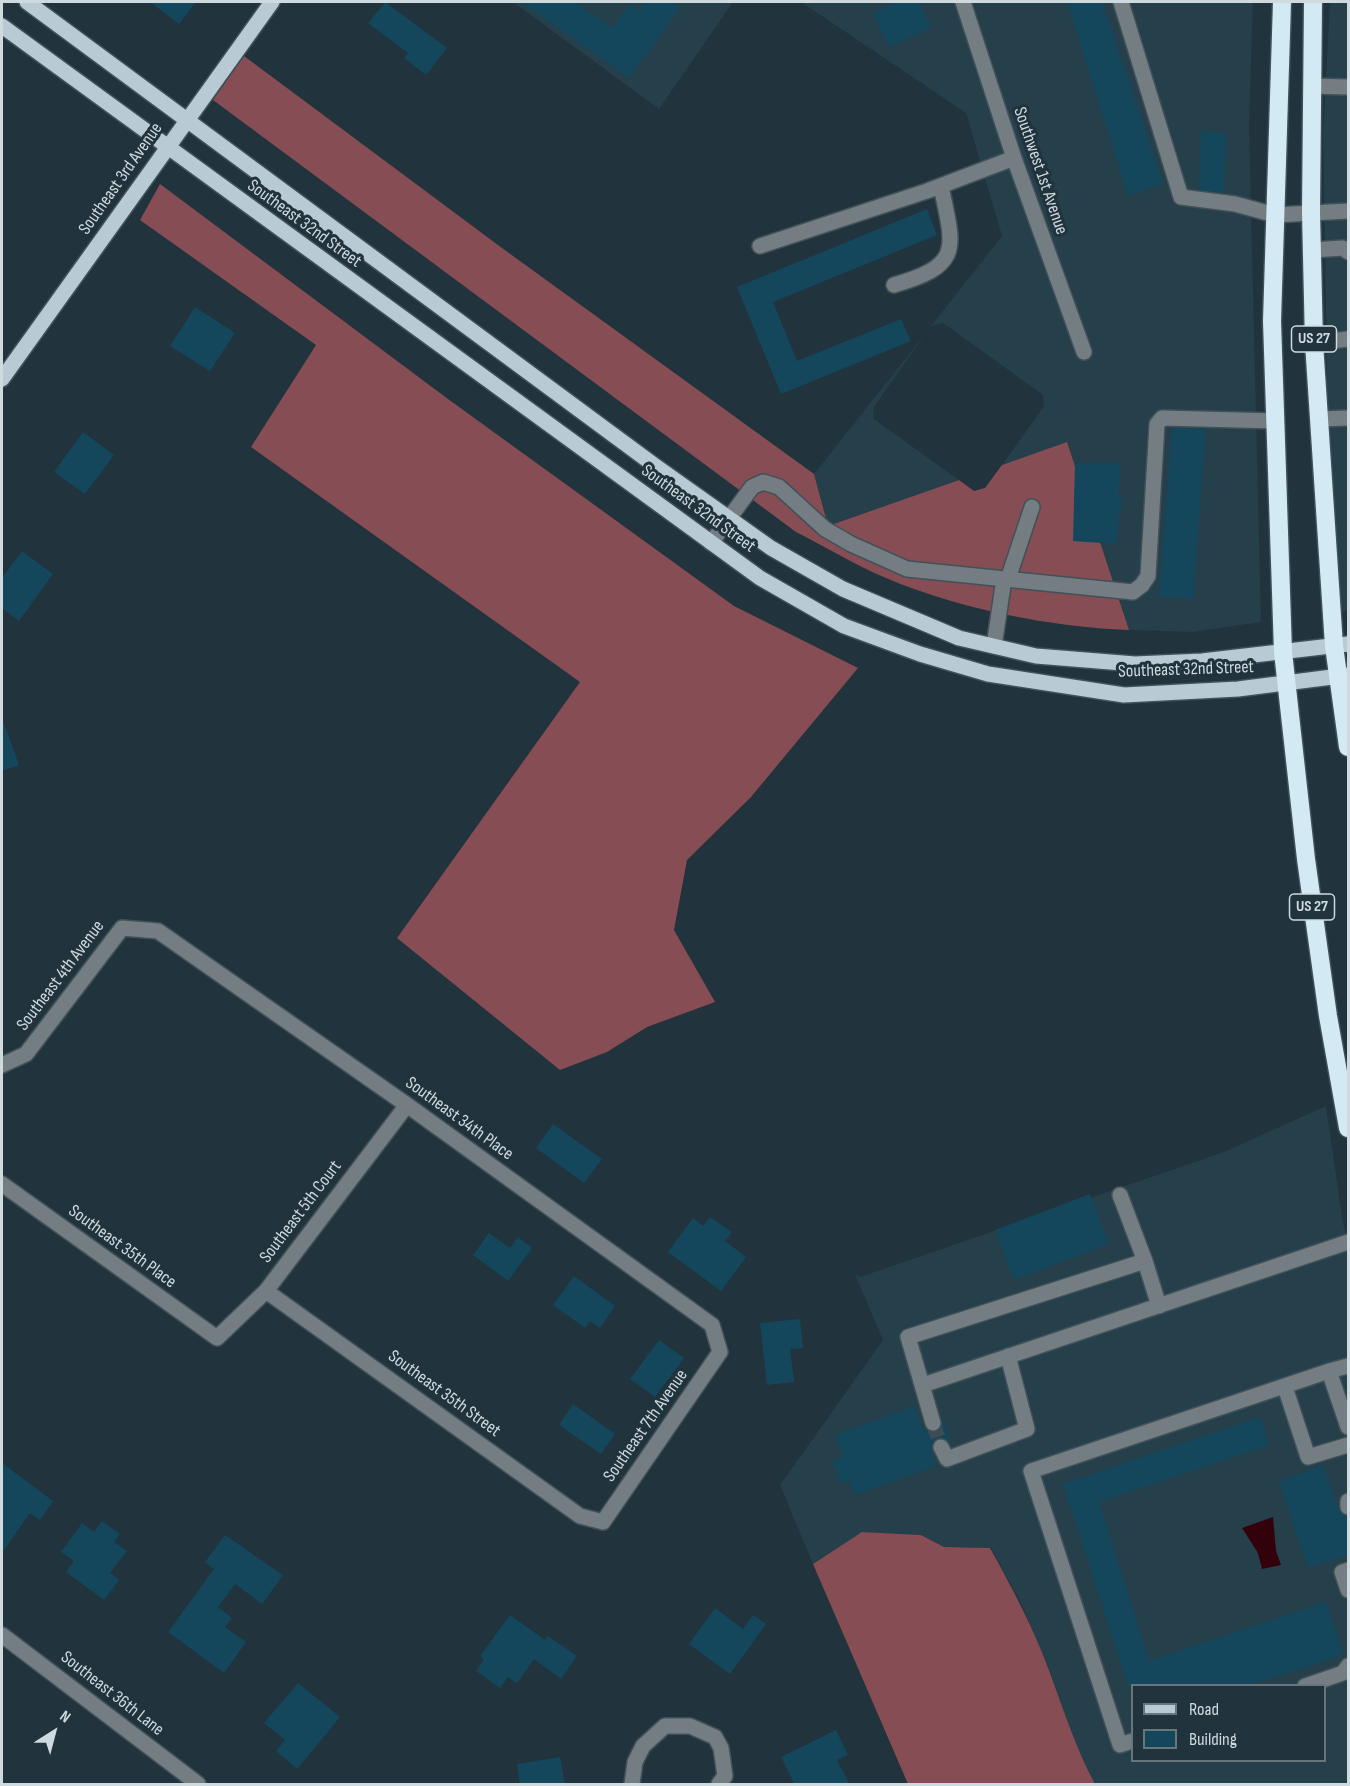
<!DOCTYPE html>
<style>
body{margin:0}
#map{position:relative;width:1350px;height:1786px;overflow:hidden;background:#21333c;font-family:"Sofia Sans Condensed",sans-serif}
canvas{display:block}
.frame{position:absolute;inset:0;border:3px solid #cfdadf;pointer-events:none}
.legend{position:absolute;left:1131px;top:1684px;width:195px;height:78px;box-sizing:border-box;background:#21333c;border:2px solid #67767d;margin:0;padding:8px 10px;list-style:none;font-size:18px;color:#cfdadf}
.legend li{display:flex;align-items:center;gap:12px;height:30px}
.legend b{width:30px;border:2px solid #67767d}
.north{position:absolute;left:24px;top:1702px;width:60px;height:60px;-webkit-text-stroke:4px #21333c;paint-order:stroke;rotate:36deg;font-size:16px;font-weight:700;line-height:24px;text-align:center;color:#cfdadf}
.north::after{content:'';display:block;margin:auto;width:21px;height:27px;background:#cfdadf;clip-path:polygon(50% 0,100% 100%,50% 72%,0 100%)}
</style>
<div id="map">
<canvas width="1350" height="1786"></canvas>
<div class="frame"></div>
<ul class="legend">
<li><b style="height:8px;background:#b8cad3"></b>Road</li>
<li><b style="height:16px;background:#14475c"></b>Building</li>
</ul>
<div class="north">N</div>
</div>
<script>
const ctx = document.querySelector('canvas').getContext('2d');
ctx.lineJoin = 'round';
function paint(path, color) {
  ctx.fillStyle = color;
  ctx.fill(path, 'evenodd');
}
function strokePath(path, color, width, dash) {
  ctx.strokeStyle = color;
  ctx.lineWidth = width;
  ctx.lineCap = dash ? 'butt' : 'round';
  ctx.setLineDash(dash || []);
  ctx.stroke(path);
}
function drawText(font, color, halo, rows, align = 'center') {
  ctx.font = font + ' "Sofia Sans Condensed",sans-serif';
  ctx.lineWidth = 6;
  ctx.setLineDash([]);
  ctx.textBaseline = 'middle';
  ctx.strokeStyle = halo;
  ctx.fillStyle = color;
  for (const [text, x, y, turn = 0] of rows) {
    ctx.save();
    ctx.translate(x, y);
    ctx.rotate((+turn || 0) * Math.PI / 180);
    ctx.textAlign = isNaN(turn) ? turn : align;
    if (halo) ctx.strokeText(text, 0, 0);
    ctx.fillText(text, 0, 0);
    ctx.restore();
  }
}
const built = new Path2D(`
 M513,2H733L659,109Z
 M801,2H1253L1249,124L1261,622L1193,632L1129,630L1067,443L1002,465L1044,406L1043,395L943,323L931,326L1002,236L966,113Z
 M1330,2H1348V611L1341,612L1328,430L1323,131Z
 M929,329L873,408L874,419L959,480L828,526L814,474Z
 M1326,1106L1343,1223L1348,1242V1784H1095L1079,1755L1050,1672L1020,1601L991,1548L944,1547L921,1535L863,1532L813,1564L780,1485L883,1340L855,1274L860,1277L1224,1152ZM1132,1686H1324V1760H1132Z`);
const forest = new Path2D(`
 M244,56L502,248L814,474L828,526L959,480L974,491L985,488L1002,465L1067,442L1129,630C1050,627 959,609 886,578C855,565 826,547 796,532L213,100Z
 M160,184L448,399L734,606L858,668L751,797L687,860L674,930L715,1002L647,1027L607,1052L560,1070L397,938L580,682L251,447L316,345L140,220Z
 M862,1532L921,1535L944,1547L990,1548C1013,1589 1034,1629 1050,1673C1064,1711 1076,1749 1095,1784H908L813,1564Z`);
const water = new Path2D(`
 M1273,1517L1276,1551L1281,1565L1262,1569L1258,1553L1242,1528Z`);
const building = new Path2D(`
 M150,2H196L179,24Z
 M385,2L447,48L426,75L404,58L408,53L368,23Z
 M521,2H575L612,28L629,5L638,11L645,2H671L680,8L629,78Z
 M898,2H919L931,28L889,47L873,13Z
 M1067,2H1102L1163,183L1128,196Z
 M1201,132L1226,133L1224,193L1199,190Z
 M927,209L937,235L773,302L797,361L901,319L911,341L781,394L737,287Z
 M195,307L235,333L210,371L170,346Z
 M1172,428L1206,429L1193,599L1159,597Z
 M83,432L114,455L85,494L54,472Z
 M1075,463H1120L1119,496H1122L1116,544L1073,541Z
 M22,551L53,574L19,621L2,608V578Z
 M3,721L19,765L2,771V722Z
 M553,1124L602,1159L584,1183L536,1148Z
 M1090,1194L1109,1244L1014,1280L995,1230Z
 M710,1217L732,1232L725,1241L746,1257L721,1291L668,1252L693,1218L703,1226Z
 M489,1233L510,1248L518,1237L532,1248L508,1281L473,1255Z
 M574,1276L615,1306L600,1328L590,1321L585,1328L553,1305Z
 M800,1319L803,1348L790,1349L794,1382L767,1385L760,1323Z
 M659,1340L684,1358L655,1397L630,1379Z
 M573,1404L615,1434L601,1454L559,1425Z
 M914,1406L922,1427L930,1432L940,1430L943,1419L951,1443L942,1437L933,1441L931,1451L936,1466L855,1495L849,1480L841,1483L832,1461L843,1457L835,1435Z
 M1260,1417L1269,1445L1099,1502L1149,1661L1326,1602L1343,1655L1247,1686H1128L1063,1484Z
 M2,1463L53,1501L40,1520L30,1513L2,1553Z
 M1323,1465L1338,1509L1348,1517V1555L1308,1568L1279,1482Z
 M102,1521L120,1534L114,1542L127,1551L110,1573L119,1580L104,1600L66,1572L74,1561L61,1552L82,1523L94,1532Z
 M225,1535L283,1575L262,1604L235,1584L218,1607L232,1618L225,1627L246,1642L224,1673L168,1632L214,1569L205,1562Z
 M715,1608L743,1629L753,1615L766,1624L730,1674L689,1644Z
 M510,1615L545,1640L548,1636L577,1656L561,1679L534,1659L517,1683L508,1677L500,1688L476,1671L484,1659L480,1656Z
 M298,1683L340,1717L297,1769L276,1751L285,1740L264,1723Z
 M836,1730L848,1755L837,1760L850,1785H795L781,1757Z
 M560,1757L565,1785H520L517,1764Z`);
const minorTunnel = new Path2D(`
 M933,1423L941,1447`);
const minor = new Path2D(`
 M963,2L1014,158L1084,352
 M1121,2L1181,197L1235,204L1275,215L1348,211
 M1312,86L1348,87
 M760,246L927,191L1014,158
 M1312,250L1343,248L1348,252
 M894,285C963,265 954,249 941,186
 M1314,343L1348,339
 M1321,419L1348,418
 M711,543L752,487L763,482L779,487L825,529L851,544L907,569L1133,592L1142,585L1148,576L1157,424L1162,418L1276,421
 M1008,579L1032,507
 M994,646L1004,579
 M2,1065L26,1054L122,928L158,931L407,1105L712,1325L720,1352L603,1522L580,1516L266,1291
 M2,1184L217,1338L266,1291L407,1105
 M1120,1195L1145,1261
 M1329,1371L1348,1366
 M923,1385L1348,1242
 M1285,1387L1308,1457L1348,1445
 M933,1423L908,1337L1145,1261L1159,1306
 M941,1447L947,1459L1027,1429L1008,1356
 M1348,1501V1507
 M1348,1570L1342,1572L1348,1590
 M2,1635L198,1784
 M1305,1686L1343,1673L1348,1666
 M1132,1741L1120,1745L1031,1471L1329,1371L1348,1427
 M632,1784L635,1762L643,1746L665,1726H690L715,1737L721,1748L725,1776L719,1784`);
const major = new Path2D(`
 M27,2L654,465L771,548L843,589L959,638L1036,656L1135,664L1202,661L1348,644
 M2,26L760,578L844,626L920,654L988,674L1124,695L1238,689L1348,675
 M2,379L272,2`);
const highway = new Path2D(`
 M1282,2L1272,321L1283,652L1306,859L1328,1016L1348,1128
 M1313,2L1311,212L1314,343L1334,646L1348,747`);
const shields = [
 [1314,339,45],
 [1312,907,45]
];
const shieldNames = [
 ["US 27",1314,339],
 ["US 27",1312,907]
];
const streetNames = [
 ["Southwest 1st Avenue",1040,171,71],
 ["Southeast 3rd Avenue",121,179,-55],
 ["Southeast 32nd Street",304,224,36],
 ["Southeast 32nd Street",698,509,36],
 ["Southeast 32nd Street",1186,670,-2],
 ["Southeast 4th Avenue",61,976,-53],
 ["Southeast 34th Place",459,1119,36],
 ["Southeast 5th Court",301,1212,-53],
 ["Southeast 35th Place",122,1247,36],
 ["Southeast 35th Street",444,1394,36],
 ["Southeast 7th Avenue",646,1426,-55],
 ["Southeast 36th Lane",112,1694,38]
];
paint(built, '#253f4b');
paint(forest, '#874d54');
paint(water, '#32010c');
paint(building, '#14475c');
strokePath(minorTunnel, '#3b4c54', 15, [15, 8]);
strokePath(minor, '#405159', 18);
strokePath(major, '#405159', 18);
strokePath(highway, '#405159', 21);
strokePath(minor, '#747d82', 15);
strokePath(major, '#b8cad3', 15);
strokePath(highway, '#d3e9f4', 18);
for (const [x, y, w] of shields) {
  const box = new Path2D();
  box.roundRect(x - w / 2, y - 13, w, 26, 4.5);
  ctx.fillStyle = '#21333c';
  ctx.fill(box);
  strokePath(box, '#cfdadf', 1.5);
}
drawText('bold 16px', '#cfdadf', null, shieldNames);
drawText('18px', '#cfdadf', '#21333c', streetNames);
</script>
